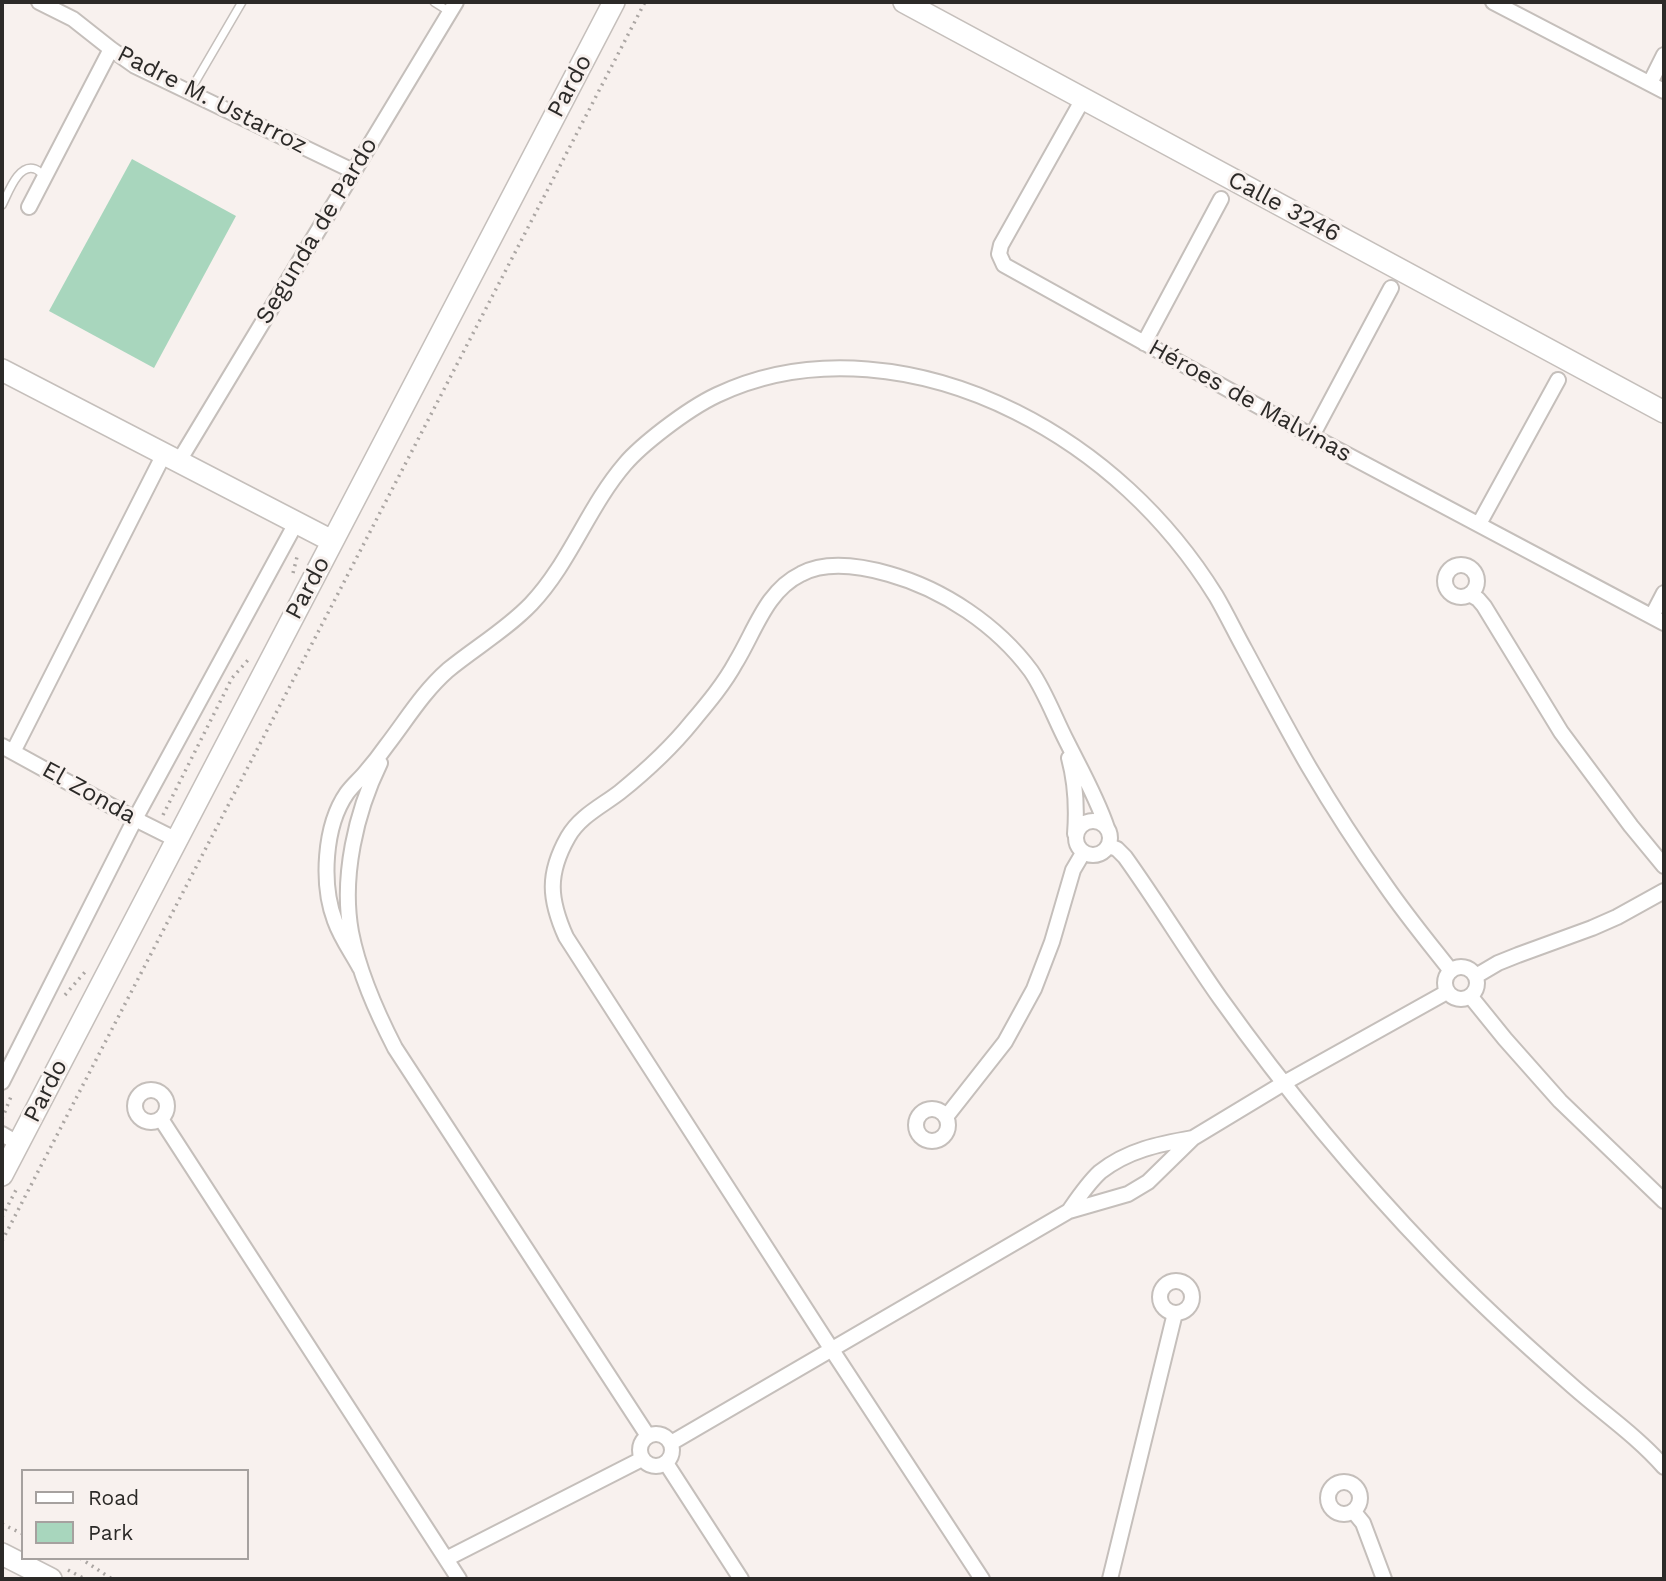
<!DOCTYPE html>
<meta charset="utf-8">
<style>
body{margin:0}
#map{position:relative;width:1666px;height:1581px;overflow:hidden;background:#f8f1ee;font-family:"Work Sans",sans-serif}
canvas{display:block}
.frame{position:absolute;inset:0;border:4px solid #2c2a28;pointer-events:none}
.legend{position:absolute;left:21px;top:1469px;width:228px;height:91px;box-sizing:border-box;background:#f8f1ee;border:2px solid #a6a19f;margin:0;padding:9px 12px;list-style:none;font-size:21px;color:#2c2a28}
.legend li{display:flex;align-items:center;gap:14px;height:35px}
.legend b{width:35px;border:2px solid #a6a19f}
</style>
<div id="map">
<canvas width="1666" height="1581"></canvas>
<div class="frame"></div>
<ul class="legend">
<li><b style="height:9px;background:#fff"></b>Road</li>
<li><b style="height:19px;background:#a8d6bd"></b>Park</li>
</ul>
</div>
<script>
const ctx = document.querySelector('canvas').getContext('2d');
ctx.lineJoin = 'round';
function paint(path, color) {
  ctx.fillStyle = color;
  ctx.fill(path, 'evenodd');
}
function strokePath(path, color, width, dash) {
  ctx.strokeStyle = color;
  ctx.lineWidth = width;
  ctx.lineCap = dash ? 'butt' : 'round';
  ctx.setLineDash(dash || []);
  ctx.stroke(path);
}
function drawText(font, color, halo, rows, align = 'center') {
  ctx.font = font + ' "Work Sans",sans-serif';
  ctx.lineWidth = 6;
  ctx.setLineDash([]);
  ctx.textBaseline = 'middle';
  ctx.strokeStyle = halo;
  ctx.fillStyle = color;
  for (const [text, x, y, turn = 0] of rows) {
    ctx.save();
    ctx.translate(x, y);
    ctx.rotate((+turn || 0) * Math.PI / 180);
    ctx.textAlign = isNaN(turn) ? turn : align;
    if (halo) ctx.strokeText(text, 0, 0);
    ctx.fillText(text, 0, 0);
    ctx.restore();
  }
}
const green = new Path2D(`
 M132,159L236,216L154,368L49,311Z`);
const path = new Path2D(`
 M293,573L297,557
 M163,815L232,678L248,660
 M65,995L85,972
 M2,1119L12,1094
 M2,1217L17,1188
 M2,1241L645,2
 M2,1524L23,1534
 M80,1558L112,1579
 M68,1570L85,1579`);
const lane = new Path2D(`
 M434,2L450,12
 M190,91L242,2
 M2,205C8,194 18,163 35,169C39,170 41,174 44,176`);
const street = new Path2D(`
 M39,2L73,19L111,49L135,66L353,171
 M1493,2L1664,91
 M1650,83L1664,55
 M1083,99L1001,245L999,254L1004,265L1312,436L1664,623
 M29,207L111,49
 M1144,343L1221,199
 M1312,436L1391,288
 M179,461L456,2
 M1479,524L1558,380
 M1445 581a16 16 0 1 1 32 0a16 16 0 1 1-32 0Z
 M1471,595L1478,599L1484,606L1561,732L1631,826L1664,866
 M1652,616L1664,593
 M2,746L135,819L177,840
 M13,752L164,454
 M1069,758C1076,784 1077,808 1075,834
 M380,763C356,812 341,877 351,932C359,973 376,1011 395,1048L648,1436
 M1076 838a17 17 0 1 1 34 0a17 17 0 1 1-34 0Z
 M1109,846L1117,849L1125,857C1158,903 1187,951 1220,998C1285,1089 1356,1175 1433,1255C1476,1300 1522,1342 1569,1383C1600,1411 1636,1435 1664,1467
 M1445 983a16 16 0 1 1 32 0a16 16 0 1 1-32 0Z
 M360,968C352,953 341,938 335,921C321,884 324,826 347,793C352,786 359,780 365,773C373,764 380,755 387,745C407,719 423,692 448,670C476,647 506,630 531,604C570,563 588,507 625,464C636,451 651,439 664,429C681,416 698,404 717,395C812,350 924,366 1016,412C1098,453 1167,517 1216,596C1226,613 1235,632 1245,650C1266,689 1287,729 1309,767C1333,808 1359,848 1386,886C1406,915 1429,943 1451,971
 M1476,976L1498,963L1518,955L1592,928L1617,917L1664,891
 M1471,997L1505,1039L1560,1101L1664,1201
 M2,1082L135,819L296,523
 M135 1106a16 16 0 1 1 32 0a16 16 0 1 1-32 0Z
 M916 1125a16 16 0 1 1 32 0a16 16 0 1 1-32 0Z
 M946,1117L1005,1042L1034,989L1052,942L1073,870L1083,853
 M161,1119L459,1579
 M2,1134L19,1144
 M1069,1211C1078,1198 1088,1183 1100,1172C1128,1150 1159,1144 1193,1138
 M1160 1297a16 16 0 1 1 32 0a16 16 0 1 1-32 0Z
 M640 1450a16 16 0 1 1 32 0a16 16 0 1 1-32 0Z
 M671,1443L1069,1211L1128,1194L1148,1182L1193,1138L1284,1083L1447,992
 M666,1463L741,1579
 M1328 1498a16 16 0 1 1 32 0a16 16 0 1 1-32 0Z
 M1354,1512L1363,1523L1384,1579
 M446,1559L642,1459
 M982,1579L832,1350L566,937C549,899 547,874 568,837C580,816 602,806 620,792C646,771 671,748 692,722C708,703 724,684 736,662C755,631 766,591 801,574C827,560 861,566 889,574C943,589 997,625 1031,671C1046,693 1055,719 1067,742C1081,770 1097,798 1107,828
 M1110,1579L1175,1313`);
const secondary = new Path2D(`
 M904,2L1664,412
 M2,370L332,541
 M2,1175L614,2
 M2,1554L51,1579`);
const streetNames = [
 ["Pardo",570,86,-62],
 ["Padre M. Ustarroz",212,100,27],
 ["Calle 3246",1284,207,28],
 ["Segunda de Pardo",317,231,-59],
 ["Héroes de Malvinas",1250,401,29],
 ["Pardo",308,588,-62],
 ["El Zonda",89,793,29],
 ["Pardo",46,1091,-63]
];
paint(green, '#a8d6bd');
strokePath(lane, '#c5bfbb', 10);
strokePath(street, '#c5bfbb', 18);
strokePath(secondary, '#c5bfbb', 24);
strokePath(path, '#aba6a3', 3.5, [2, 5]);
strokePath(lane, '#fff', 7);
strokePath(street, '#fff', 14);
strokePath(secondary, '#fff', 21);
drawText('24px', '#2c2a28', '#f8f1ee', streetNames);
</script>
